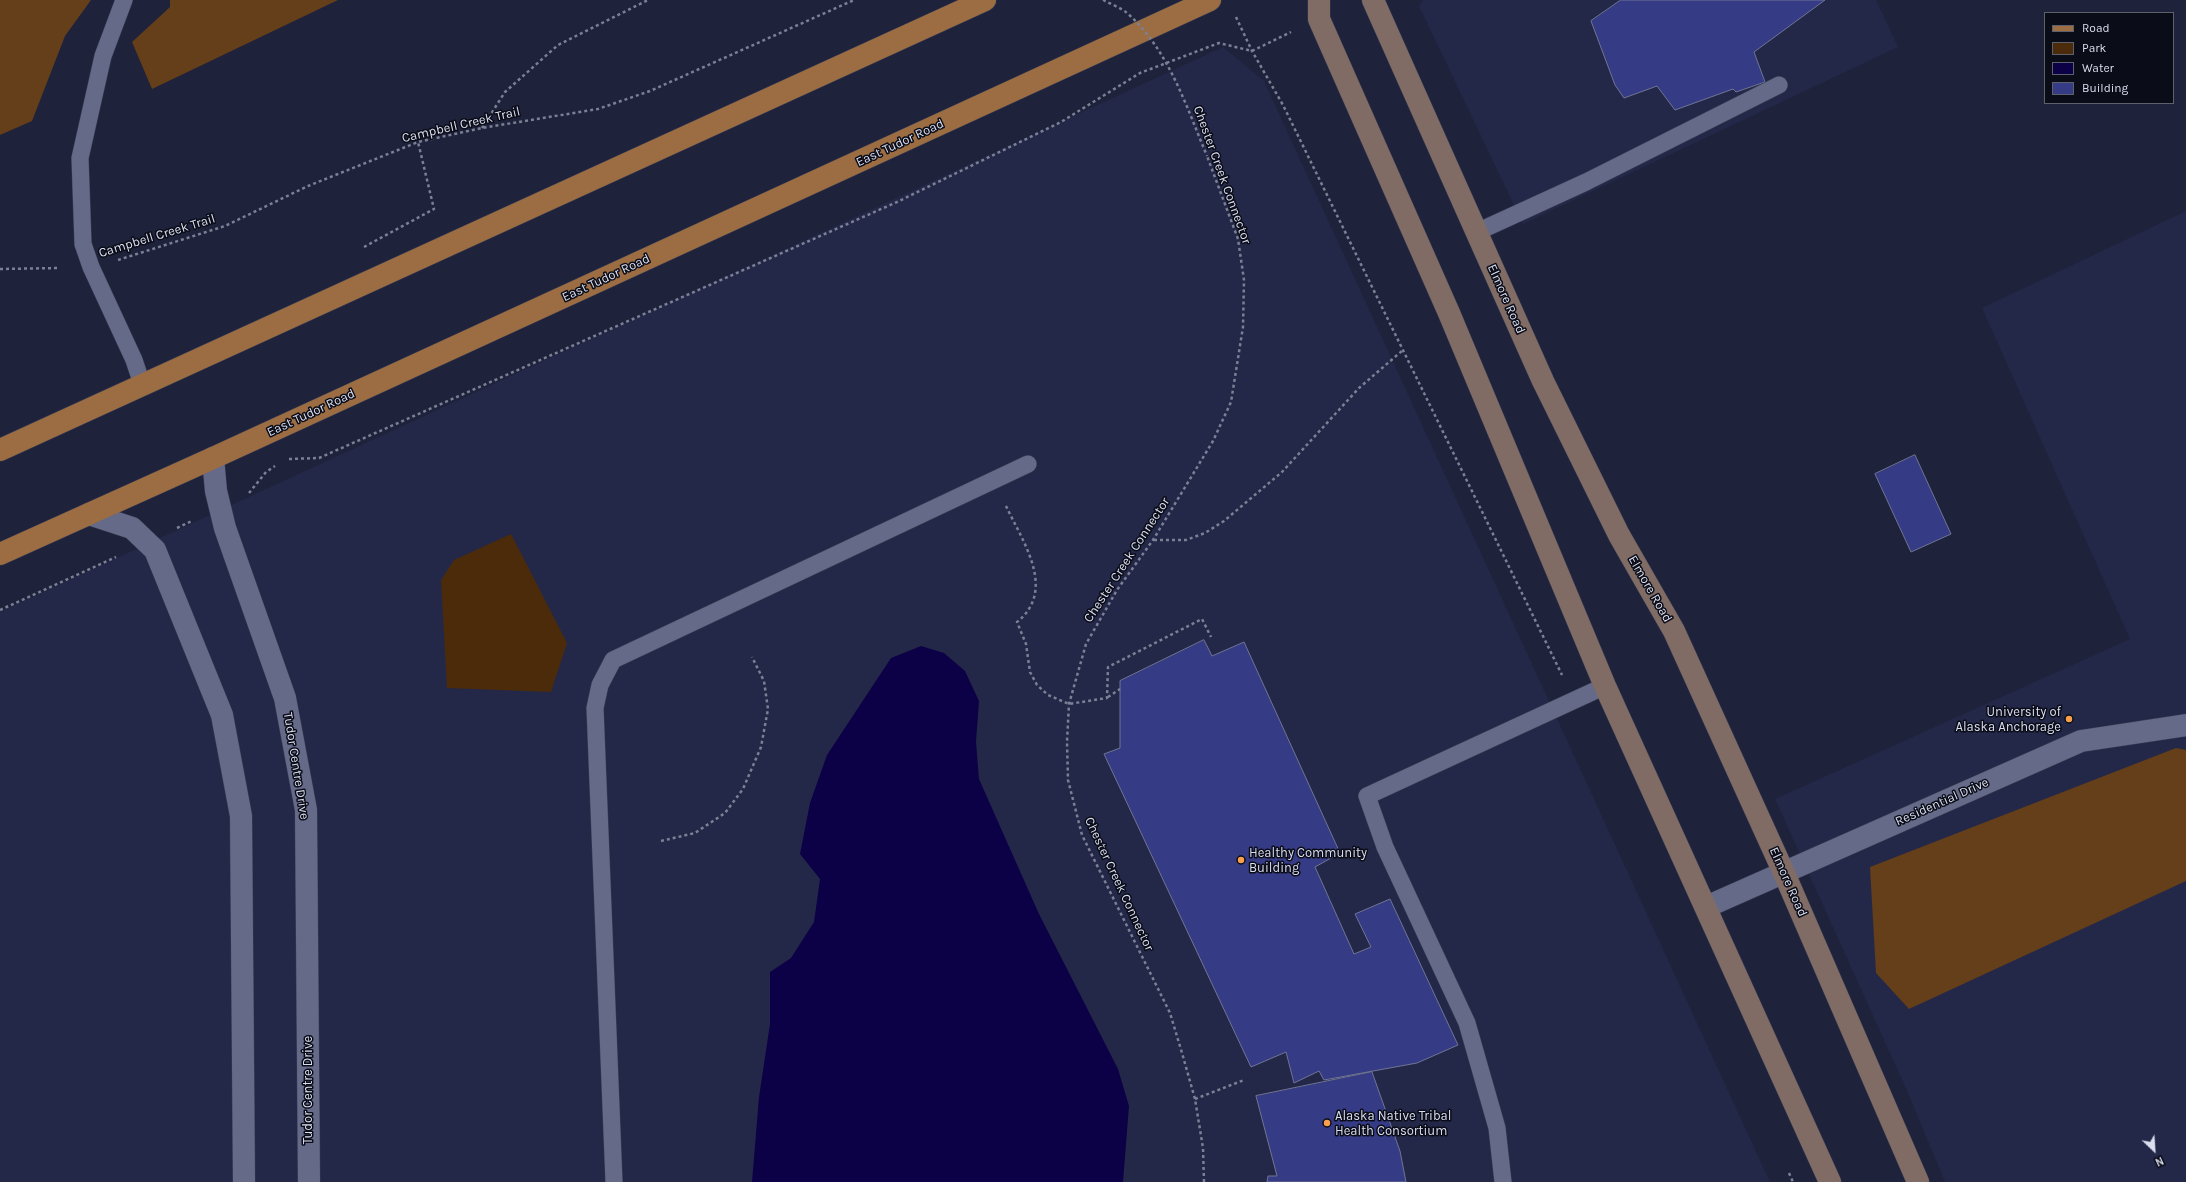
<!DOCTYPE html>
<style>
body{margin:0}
#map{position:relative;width:2186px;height:1182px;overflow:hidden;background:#1e223b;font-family:Karla,sans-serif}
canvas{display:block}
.legend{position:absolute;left:2044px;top:12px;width:130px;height:92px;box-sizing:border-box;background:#0a0c17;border:1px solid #5d606d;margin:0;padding:5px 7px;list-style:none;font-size:12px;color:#dadeef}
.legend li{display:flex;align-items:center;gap:8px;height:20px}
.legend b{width:20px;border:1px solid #5d606d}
.north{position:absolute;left:2134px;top:1130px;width:40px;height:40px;-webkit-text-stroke:3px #0a0c17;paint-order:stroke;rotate:155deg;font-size:11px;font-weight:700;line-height:16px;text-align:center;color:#dadeef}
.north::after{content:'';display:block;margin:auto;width:14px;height:18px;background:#dadeef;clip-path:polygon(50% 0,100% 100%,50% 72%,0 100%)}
</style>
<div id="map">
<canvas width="2186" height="1182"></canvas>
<ul class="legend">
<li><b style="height:5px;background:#9c6d42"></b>Road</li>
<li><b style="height:11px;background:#4b2b0a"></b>Park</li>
<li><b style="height:11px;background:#0c0046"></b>Water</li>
<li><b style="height:11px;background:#363b86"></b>Building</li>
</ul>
<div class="north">N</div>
</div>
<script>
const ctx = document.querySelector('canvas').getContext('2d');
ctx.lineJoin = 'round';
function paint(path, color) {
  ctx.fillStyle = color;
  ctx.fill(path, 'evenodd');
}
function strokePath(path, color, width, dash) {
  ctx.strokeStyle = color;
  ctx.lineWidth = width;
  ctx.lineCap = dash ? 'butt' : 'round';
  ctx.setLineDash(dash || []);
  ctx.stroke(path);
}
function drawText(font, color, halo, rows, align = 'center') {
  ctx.font = font + ' Karla,sans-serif';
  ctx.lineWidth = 3;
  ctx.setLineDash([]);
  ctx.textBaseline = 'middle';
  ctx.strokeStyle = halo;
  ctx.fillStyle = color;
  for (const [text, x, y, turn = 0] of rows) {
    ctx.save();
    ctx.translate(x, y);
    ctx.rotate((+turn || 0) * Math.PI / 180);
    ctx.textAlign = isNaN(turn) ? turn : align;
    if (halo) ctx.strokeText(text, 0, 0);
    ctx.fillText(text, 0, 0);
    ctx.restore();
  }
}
const built = new Path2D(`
 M1423,0H1876L1898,47L1523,224L1419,6Z
 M1223,47L1264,81L1770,1182H0V612Z
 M2186,211V1182H1945L1908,1093L1775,799L2130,639L1982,308Z`);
const green = new Path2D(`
 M511,534L567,643L551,692L447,688L441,580L454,560Z`);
const forest = new Path2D(`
 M0,0H91L65,36L32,121L0,135Z
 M170,0H338L152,89L132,42L170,7Z
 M2176,748L2186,750V881L1909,1009L1876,973L1870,867Z`);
const water = new Path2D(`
 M921,646L944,653L965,671L979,701L976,742L979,779L1039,914L1118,1069L1129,1106L1123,1182H752L759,1097L770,1024V972L791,958L814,922L820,879L800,854L810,803L827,755L891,658Z`);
const building = new Path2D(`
 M1621,0H1825L1754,52L1765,82L1736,92L1733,89L1675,110L1657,86L1624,98L1615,85L1591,21Z
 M1915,455L1951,534L1911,552L1875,474Z
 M1204,640L1212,656L1244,642L1340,853L1315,867L1354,954L1371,947L1355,914L1390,899L1458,1045L1417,1063L1324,1080L1319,1071L1294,1083L1286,1052L1251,1067L1104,754L1120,748V681Z
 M1372,1072L1400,1151L1406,1182H1267L1268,1176H1277L1256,1096Z`);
const path = new Path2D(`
 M1236,17L1252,51L1283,105L1562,675
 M482,128L505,92L558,45L648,0
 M364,247L434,209L418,142
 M118,260L225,226L308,186L418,142L482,128L598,109L650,91L854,0
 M0,269L60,268
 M289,459L319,458L897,202L1061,122L1140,73L1219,43L1252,51L1291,32
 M249,493L266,472L275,466
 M1006,506C1023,542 1057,590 1017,622L1026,644L1030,672L1037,685L1048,695L1069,704L1107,698L1108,667L1202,619L1211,637
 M177,528L192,521
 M1154,540H1186L1205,533L1224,521L1282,472L1359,388L1403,350
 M0,610L116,557
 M1108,697L1120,689
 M661,841L695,833L725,813L743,789L761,747L768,709L764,681L752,657
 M1195,1099L1244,1080
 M1789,1173L1793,1182
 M1204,1182L1203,1148L1195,1099L1182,1053L1170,1013L1082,835L1068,780L1067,742L1069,704L1086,644L1117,590L1153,540L1213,441L1231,402L1243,327L1244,280L1238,239L1207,156`);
const service = new Path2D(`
 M124,0L103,56L80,158L83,244L91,267L134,360L142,384
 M1477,232L1586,182L1779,85
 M614,1182L595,708L600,685L613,660L1028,464
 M1503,1182L1497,1128L1467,1023L1385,847L1367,796L1605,686`);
const minor = new Path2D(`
 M1706,907L2081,741L2186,725`);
const tertiary = new Path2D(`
 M213,458L216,491L225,528L285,698L306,810L309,1182
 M89,514L132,528L155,550L222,715L241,816L244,1182`);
const secondary = new Path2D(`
 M1319,0V19L1449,313L1605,686L1830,1182
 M1373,0L1543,381L1619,535L1674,631L1784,873L1918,1182`);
const primary = new Path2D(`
 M0,450L985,0
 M0,554L213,458L1210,0`);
const pathBridge = new Path2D(`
 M1103,0C1111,4 1121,8 1127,13C1169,50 1186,106 1207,156`);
const markers = [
 [2069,719,4,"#f9a04d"],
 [1241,860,4,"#f9a04d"],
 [1327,1123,4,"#f9a04d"]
];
const streetNames = [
 ["Campbell Creek Trail",461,125,-13],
 ["East Tudor Road",900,143,-25],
 ["Chester Creek Connector",1222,175,70],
 ["Campbell Creek Trail",157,236,-17],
 ["East Tudor Road",606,278,-25],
 ["Elmore Road",1506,299,66],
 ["East Tudor Road",311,413,-25],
 ["Chester Creek Connector",1127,560,-57],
 ["Elmore Road",1650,589,60],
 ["Tudor Centre Drive",296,766,81],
 ["Residential Drive",1942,802,-24],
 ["Elmore Road",1788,882,66],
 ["Chester Creek Connector",1119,884,65],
 ["Tudor Centre Drive",308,1090,-90]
];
const poiNames = [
 ["University of",2061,712,"right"],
 ["Alaska Anchorage",2061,727,"right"],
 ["Healthy Community",1249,853],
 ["Building",1249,868],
 ["Alaska Native Tribal",1335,1116],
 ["Health Consortium",1335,1131]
];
paint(built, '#242848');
paint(green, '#4b2b0a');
paint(forest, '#653e1a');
paint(water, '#0c0046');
paint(building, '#363b86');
strokePath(building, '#6f7593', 1);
strokePath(service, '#3a3d52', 18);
strokePath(minor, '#3a3d52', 23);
strokePath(tertiary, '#3a3d52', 23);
strokePath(secondary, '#3a3d52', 23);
strokePath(primary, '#3a3d52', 23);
strokePath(path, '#7c8095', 2.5, [3, 3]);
strokePath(service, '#646a88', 17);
strokePath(minor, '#646a88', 22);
strokePath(tertiary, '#646a88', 22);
strokePath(secondary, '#806c65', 22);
strokePath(primary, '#9c6d42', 22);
strokePath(pathBridge, '#7c8095', 2.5, [3, 3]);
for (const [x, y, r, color] of markers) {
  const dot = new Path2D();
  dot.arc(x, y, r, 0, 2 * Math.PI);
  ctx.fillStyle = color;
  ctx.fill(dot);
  strokePath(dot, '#0a0c17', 1.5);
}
drawText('13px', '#dadeef', '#0a0c17', streetNames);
drawText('13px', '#dadeef', '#0a0c17', poiNames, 'left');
</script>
